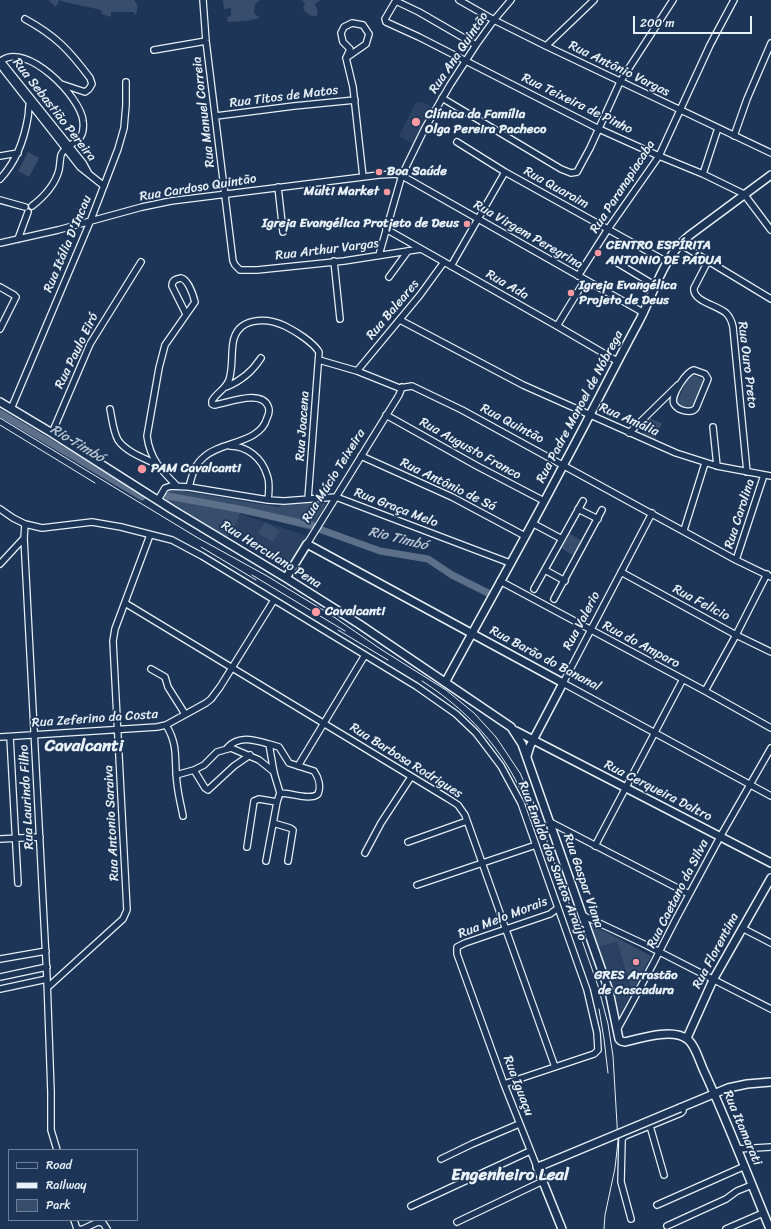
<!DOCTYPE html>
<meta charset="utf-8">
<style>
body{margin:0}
#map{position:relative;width:771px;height:1229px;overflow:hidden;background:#1d3557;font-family:Sriracha,sans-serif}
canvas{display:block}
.legend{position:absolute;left:8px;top:1149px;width:130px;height:72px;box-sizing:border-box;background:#1d3557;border:1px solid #6e8097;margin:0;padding:5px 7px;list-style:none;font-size:12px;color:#e8f1f8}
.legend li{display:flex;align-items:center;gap:8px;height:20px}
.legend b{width:20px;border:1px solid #6e8097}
.scale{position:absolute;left:633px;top:16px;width:119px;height:18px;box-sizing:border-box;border:2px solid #e8f1f8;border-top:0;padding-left:5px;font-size:12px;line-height:14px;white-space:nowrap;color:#e8f1f8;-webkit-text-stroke:3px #1d3557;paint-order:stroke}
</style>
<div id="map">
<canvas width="771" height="1229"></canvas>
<ul class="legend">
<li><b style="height:5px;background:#1d3557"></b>Road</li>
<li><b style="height:5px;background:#e8f1f8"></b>Railway</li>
<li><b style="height:11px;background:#374d6c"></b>Park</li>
</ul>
<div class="scale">200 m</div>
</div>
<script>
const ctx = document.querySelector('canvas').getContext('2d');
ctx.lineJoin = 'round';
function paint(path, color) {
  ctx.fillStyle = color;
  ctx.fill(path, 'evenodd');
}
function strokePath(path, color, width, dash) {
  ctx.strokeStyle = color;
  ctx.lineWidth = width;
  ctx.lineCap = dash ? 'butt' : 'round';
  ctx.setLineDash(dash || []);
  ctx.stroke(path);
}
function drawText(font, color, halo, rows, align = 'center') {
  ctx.font = font + ' Sriracha,sans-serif';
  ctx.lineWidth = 3.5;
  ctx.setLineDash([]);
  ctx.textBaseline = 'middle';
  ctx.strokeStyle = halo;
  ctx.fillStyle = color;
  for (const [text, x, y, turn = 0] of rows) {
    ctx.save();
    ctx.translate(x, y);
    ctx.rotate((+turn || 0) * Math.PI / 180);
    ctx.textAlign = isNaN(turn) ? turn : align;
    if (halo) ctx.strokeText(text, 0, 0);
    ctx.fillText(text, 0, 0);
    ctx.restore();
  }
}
const built = new Path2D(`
 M416,102L425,103L433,108L413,144L399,136Z
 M240,514L307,536L288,567H283L230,534L237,522Z
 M617,942L632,992L620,1015L619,1014L615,994L598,947Z`);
const green = new Path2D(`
 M48,0H134L138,6L136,15L133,12H111V17L102,14L101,10C87,6 73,5 59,0L56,7Z
 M223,0H260L255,4L254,13L260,18L247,21L228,22L227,17L231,16V8L224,9Z
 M301,0H321L315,4L317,9L318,14L316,16C310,17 306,13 303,8L305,3Z
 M28,152L39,158L29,177L18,171Z
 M690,373L706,381L693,411L676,404Z
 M648,418L662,423L654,443L641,438Z
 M170,490H177L278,507L282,505L322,501L326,504L310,530L241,511L237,522L227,538L166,500L165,495Z
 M265,522L280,531L273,542L258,533Z
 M567,532L584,542L576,557L559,547Z
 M593,925L651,956L632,992L617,942L598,947L591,926Z`);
const river = new Path2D(`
 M0,413L142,497
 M168,496L239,509L314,526
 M319,529L380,551L428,559L452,575L488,593`);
const minor = new Path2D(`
 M203,0L206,41L233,261L235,265L240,270H257L344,261L421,249
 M459,0L494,20L546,46L771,153
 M25,19C56,36 69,50 90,78L92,84L89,89L85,92L61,84
 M476,45L419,12L398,2H395L385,19L386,22L419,37L599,129L659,156L703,174L744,194L771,230
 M546,46L594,0
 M154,50L206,41
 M346,58L366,44L369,34L363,25L352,23L344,27L341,33L342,38L343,42L350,49L346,58L347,62L353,87L363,177
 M1,61C26,41 81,97 83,121C86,146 67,140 61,155C60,159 60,165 59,170C55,185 45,196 32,206
 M1,61L0,64L4,70L80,167L104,186
 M1,61L83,163L89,174
 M442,98L561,169L571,173L577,172L590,148L620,82L673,0
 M216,116L294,106L355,100
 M734,136L747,99L771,43
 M457,142L505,172L667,262
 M0,156L18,153
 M703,174L718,128
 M0,179C16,162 24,141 28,117C29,112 28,107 30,102
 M278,187L283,232
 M0,200L25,207
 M386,229L557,326L617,361
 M18,239L28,212
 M0,243L58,230L142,207L171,201L379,175L396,174L406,178L644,313
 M680,244L771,299
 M379,255L402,175L425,128L450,85L476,45L494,20L511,0
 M334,261L340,319
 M708,261L694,288C692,301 717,305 726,313C730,317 732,322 733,327L747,472
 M616,262L656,286
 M451,266L505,172
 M578,276L608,229L659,156L710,45L734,0
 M389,277L408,251
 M0,287L14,295L16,297L0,329
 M400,320L523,385L676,453L717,466L771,476
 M557,326L585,280
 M319,360L357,371L397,387L400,388L412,386L462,410L736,560L771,577
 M694,370L705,374L708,379L696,408C692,414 678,411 674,404C670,396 686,372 694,370Z
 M357,371L420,295L444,262
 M226,387C241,381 252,372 261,358
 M11,409L90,222L118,149L124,128L126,105V82
 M110,409C112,418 113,431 118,440C126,452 144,458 156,464
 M386,415L477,466L544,501
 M713,427L717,466
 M52,433L90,344L141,262
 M629,433L678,385
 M230,446C247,446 262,458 267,475C270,482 269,492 268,500
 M361,456L452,497L525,536
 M177,486C161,470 150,459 147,436L159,368L165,345L195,302C193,294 188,280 181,278C176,279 172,280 172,286L186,314
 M189,487C192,476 194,465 204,457C221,441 260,444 267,418C269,414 270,410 268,406C261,389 228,403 214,405L212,404V401C216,393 225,390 229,380C233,368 231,356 233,343C237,317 266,317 285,326C295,331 313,342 319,352L308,499
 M158,500L165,488L171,486L189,487L268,500L284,501L336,497L510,563
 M0,509L13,518L25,524L42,528L92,522L121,527L172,540L202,556L416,686L456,714L476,733L501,766L521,803L587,990L597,1033L598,1050L594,1054L504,1084
 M578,509L598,519
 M652,513L563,683L771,796
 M532,523L562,539
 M25,524L24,538L47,979L51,1092V1130L57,1150
 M684,530L705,463
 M307,544L399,395L402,387
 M736,560L764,475
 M0,564L24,538
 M545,570L565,581
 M621,572L736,635L771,652
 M500,581L705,691L771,728
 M534,589L583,501
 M554,599L602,510
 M125,603L447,798L458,805L465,815L555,1067
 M151,669L165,677L168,687L185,714
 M705,691L736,635L767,574
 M166,725C179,746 174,760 177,783C178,794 181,805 183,816
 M0,737L157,727L166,725L206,703L211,699L220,687L274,600
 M10,737L18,883
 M227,748C239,735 254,740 269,744
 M298,766L365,655
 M194,770L204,765L217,752L231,748L259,760L274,772
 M176,775L194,770L205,788L208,790L234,766L250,755
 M550,822L689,894
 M273,823L290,828L293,830L288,861
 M0,839L40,837
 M408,842L467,821
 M595,846L683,679
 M247,847L254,801L259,799L277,802
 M365,853L381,823L411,777
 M266,861L277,802L280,793L274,773L269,744L279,747L289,763L314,771C319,778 321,787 318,794C310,801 292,793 280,793
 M417,885L536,845
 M582,915L646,945L771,1009
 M742,928L771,943
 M0,959L46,951
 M0,977L47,967
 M48,987L123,919L127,910L113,641L115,629L150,535
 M0,989L47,979
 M617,1030L653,964L676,919L720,837L771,748
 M650,1126L664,1175
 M738,1149L771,1147
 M441,1159L472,1144L519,1124
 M537,1167L504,1084L457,954V947L465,943L550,914L558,908
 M657,1205L745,1166
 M411,1206L530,1151
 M631,1219L621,1182L622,1139L625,1136L681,1113L683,1111V1107
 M74,1220L77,1229H79
 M457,1222L543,1181
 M667,1226L726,1199L737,1191L752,1185
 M83,1229L98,1222L103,1223L107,1229
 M726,1229L763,1213`);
const major = new Path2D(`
 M0,402L52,433L173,510L286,578L359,624L511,727L522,744L609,991L619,1039L621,1041L625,1042C641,1038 673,1028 687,1039C695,1044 700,1063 704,1071C728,1123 748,1176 770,1229
 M286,578L307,544L563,683L530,746L527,756
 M446,681C485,609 526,537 564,464C589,418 612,371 637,325C654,295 662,257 690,235L771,175
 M516,731L771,863
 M687,1038L713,980L771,878
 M680,1108L728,1088L747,1084L771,1082
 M543,1165L537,1167L562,1229`);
const rail = new Path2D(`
 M0,418L198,538L267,576L328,613L382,650L446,690L474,713L496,737L520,773L534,804L598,986L608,1024L613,1056L618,1141L615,1168L605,1215L604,1229
 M0,425L95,483
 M201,547L256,580
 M252,575L345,631
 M338,630L388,660
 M422,681C475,715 510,758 532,816
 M599,1009L604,1039L608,1073`);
const majorBridge = new Path2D(`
 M543,1165L680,1108`);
const markers = [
 [416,122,5,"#ff9aa2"],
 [379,172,4,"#ff9aa2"],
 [387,192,4,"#ff9aa2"],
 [467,224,4,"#ff9aa2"],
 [598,253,4,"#ff9aa2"],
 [571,293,4,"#ff9aa2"],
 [142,469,5,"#ff9aa2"],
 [316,612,5,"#ff9aa2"],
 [636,962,4,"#ff9aa2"]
];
const streetNames = [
 ["Rua Ana Quintão",459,53,-56],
 ["Rua Antônio Vargas",619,69,26],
 ["Rua Titos de Matos",284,97,-7],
 ["Rua Teixeira de Pinho",577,104,26],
 ["Rua Sebastião Pereira",54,110,52],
 ["Rua Manuel Correia",204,112,-97],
 ["Rua Paranapiacaba",623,187,-57],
 ["Rua Cardoso Quintão",198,188,-9],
 ["Rua Quaraim",556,188,29],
 ["Rua Virgem Peregrina",528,235,30],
 ["Rua Itália D'Incau",68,244,-67],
 ["Rua Arthur Vargas",327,250,-7],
 ["Rua Ada",507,285,30],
 ["Rua Baleares",393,310,-50],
 ["Rua Paulo Eiró",77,351,-64],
 ["Rua Ouro Preto",747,365,83],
 ["Rua Padre Manoel de Nóbrega",580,407,-62],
 ["Rua Amália",629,420,24],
 ["Rua Quintão",512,424,28],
 ["Rua Joacena",303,426,-86],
 ["Rua Augusto Franco",470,449,29],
 ["Rua Múcio Teixeira",334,476,-58],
 ["Rua Antônio de Sá",448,485,26],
 ["Rua Graça Melo",396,508,21],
 ["Rua Carolina",740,514,-72],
 ["Rua Herculano Pena",271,555,32],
 ["Rua Felicio",701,603,28],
 ["Rua Valerio",582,621,-62],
 ["Rua do Amparo",641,645,28],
 ["Rua Barão do Bananal",545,659,28],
 ["Rua Zeferino da Costa",95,719,-4],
 ["Rua Barbosa Rodrigues",406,761,32],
 ["Rua Cerqueira Daltro",658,791,27],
 ["Rua Laurindo Filho",27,797,-93],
 ["Rua Antonio Saraiva",112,823,-93],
 ["Rua Enaldo dos Santos Araújo",552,861,69],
 ["Rua Gaspar Viana",583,881,71],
 ["Rua Caetano da Silva",678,894,-63],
 ["Rua Melo Morais",503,918,-21],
 ["Rua Florentina",716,951,-62],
 ["Rua Iguaçu",518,1086,69],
 ["Rua Itamarati",742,1128,67]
];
const poiNames = [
 ["Clínica da Família",425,115],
 ["Olga Pereira Pacheco",425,130],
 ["Boa Saúde",387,172],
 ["Multi Market",379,192,"right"],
 ["Igreja Evangélica Protjeto de Deus",459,224,"right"],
 ["CENTRO ESPÍRITA",606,246],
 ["ANTONIO DE PÁDUA",606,261],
 ["Igreja Evangélica",579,286],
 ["Projeto de Deus",579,301],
 ["PAM Cavalcanti",151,469],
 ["Cavalcanti",325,612],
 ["GRES Arrastão",636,976,"center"],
 ["de Cascadura",636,991,"center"]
];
const waterNames = [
 ["Rio Timbó",77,444,31],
 ["Rio Timbó",398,539,14]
];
const districtNames = [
 ["Cavalcanti",84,747],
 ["Engenheiro Leal",510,1176]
];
paint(built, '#2a4162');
paint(green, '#374d6c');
strokePath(river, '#5d7089', 7);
strokePath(minor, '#e8f1f8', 8);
strokePath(major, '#e8f1f8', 10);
strokePath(minor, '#1d3557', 5.5);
strokePath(major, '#1d3557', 7);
strokePath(rail, '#e8f1f8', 1);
strokePath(majorBridge, '#e8f1f8', 10, []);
strokePath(majorBridge, '#1d3557', 7);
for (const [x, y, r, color] of markers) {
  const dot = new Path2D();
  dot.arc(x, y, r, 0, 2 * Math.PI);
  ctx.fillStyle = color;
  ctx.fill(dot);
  strokePath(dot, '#1d3557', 1.5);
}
drawText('13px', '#e8f1f8', '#1d3557', streetNames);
drawText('bold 13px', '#e8f1f8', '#1d3557', poiNames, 'left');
drawText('italic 14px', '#b7c4d1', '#1d3557', waterNames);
drawText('bold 17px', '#e8f1f8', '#1d3557', districtNames);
</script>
